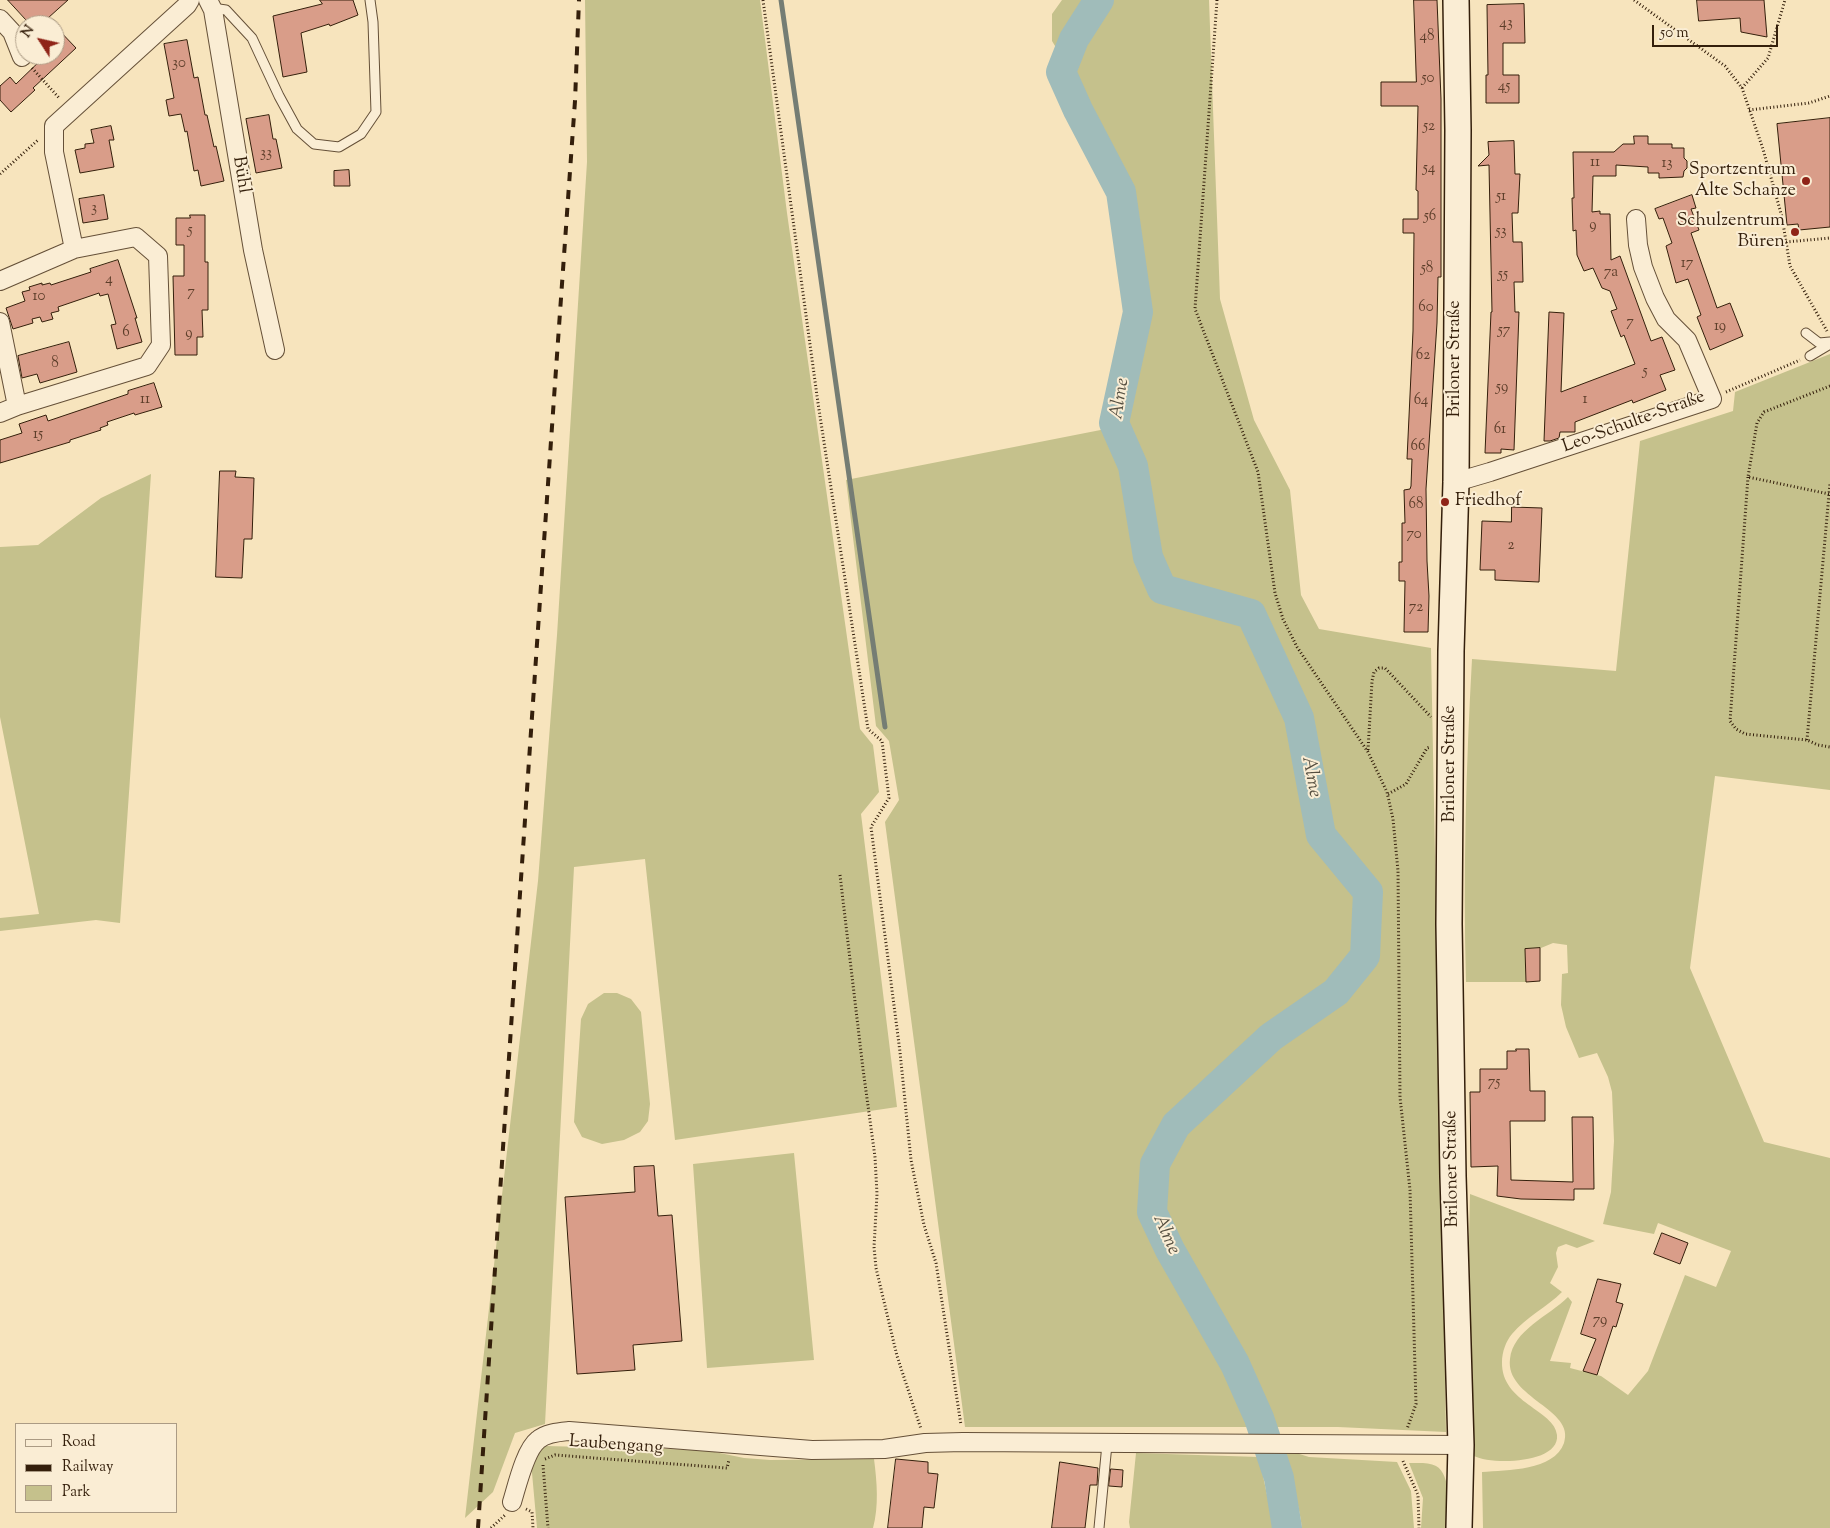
<!DOCTYPE html>
<meta charset="utf-8">
<style>
body{margin:0}
#map{position:relative;width:1830px;height:1528px;overflow:hidden;background:#f7e4bd;font-family:"Sorts Mill Goudy",serif}
canvas{display:block}
.legend{position:absolute;left:15px;top:1423px;width:162px;height:90px;box-sizing:border-box;background:#faedd4;border:1px solid #ab9b84;margin:0;padding:6px 9px;list-style:none;font-size:15px;color:#341f0b}
.legend li{display:flex;align-items:center;gap:10px;height:25px}
.legend b{width:25px;border:1px solid #ab9b84}
.north{position:absolute;left:15px;top:15px;width:50px;height:50px;box-sizing:border-box;background:#faedd4;border:1px solid #ab9b84;border-radius:50%;rotate:305deg;font-size:14px;font-weight:700;line-height:20px;text-align:center;color:#341f0b}
.north::after{content:'';display:block;margin:auto;width:18px;height:22px;background:#8f2418;clip-path:polygon(50% 0,100% 100%,50% 72%,0 100%)}
.scale{position:absolute;left:1652px;top:25px;width:126px;height:22px;box-sizing:border-box;border:2px solid #341f0b;border-top:0;padding-left:6px;font-size:15px;line-height:18px;white-space:nowrap;color:#341f0b;-webkit-text-stroke:4px #faedd4;paint-order:stroke}
</style>
<div id="map">
<canvas width="1830" height="1528"></canvas>
<ul class="legend">
<li><b style="height:6px;background:#faedd4"></b>Road</li>
<li><b style="height:6px;background:#341f0b"></b>Railway</li>
<li><b style="height:14px;background:#c5c18c"></b>Park</li>
</ul>
<div class="north">N</div>
<div class="scale">50 m</div>
</div>
<script>
const ctx = document.querySelector('canvas').getContext('2d');
ctx.lineJoin = 'round';
function paint(path, color) {
  ctx.fillStyle = color;
  ctx.fill(path, 'evenodd');
}
function strokePath(path, color, width, dash) {
  ctx.strokeStyle = color;
  ctx.lineWidth = width;
  ctx.lineCap = dash ? 'butt' : 'round';
  ctx.setLineDash(dash || []);
  ctx.stroke(path);
}
function drawText(font, color, halo, rows, align = 'center') {
  ctx.font = font + ' "Sorts Mill Goudy",serif';
  ctx.lineWidth = 4;
  ctx.setLineDash([]);
  ctx.textBaseline = 'middle';
  ctx.strokeStyle = halo;
  ctx.fillStyle = color;
  for (const [text, x, y, turn = 0] of rows) {
    ctx.save();
    ctx.translate(x, y);
    ctx.rotate((+turn || 0) * Math.PI / 180);
    ctx.textAlign = isNaN(turn) ? turn : align;
    if (halo) ctx.strokeText(text, 0, 0);
    ctx.fillText(text, 0, 0);
    ctx.restore();
  }
}
const green = new Path2D(`
 M585,0H760L787,213L860,729L873,745L879,792L861,814L897,1107L675,1140L645,859L574,867L545,1424L515,1433L493,1492L465,1518L538,881L557,635L587,162Z
 M1062,0H1209L1220,299L1254,420L1290,490L1301,595L1319,629L1431,648L1446,1432L1338,1427H965L885,822L899,800L889,741L876,726L846,480L1126,425L1146,315L1128,190L1076,80L1052,41V14Z
 M1830,354V790L1715,776L1690,968L1764,1142L1830,1158V1528H1483L1482,1472C1507,1470 1554,1471 1564,1443C1576,1409 1505,1398 1510,1359C1513,1330 1549,1316 1568,1297L1572,1302L1550,1361L1571,1363L1570,1368L1601,1376L1628,1395L1648,1371L1685,1275L1716,1287L1731,1251L1658,1223L1654,1234L1603,1224L1611,1192L1614,1141L1612,1092L1608,1077L1597,1053L1579,1058L1566,1027L1561,1005L1562,974L1568,973L1567,945L1553,943L1541,948L1525,949L1526,982H1466C1463,874 1466,767 1472,659L1616,671L1640,441L1733,411L1735,392Z
 M151,474L120,923L96,920L0,931V918L39,914L0,717V547L38,545L101,498Z
 M604,993H617L631,999L641,1012L650,1104L648,1121L640,1132L624,1140L602,1144L582,1137L574,1122L581,1019L588,1004Z
 M794,1153L814,1360L707,1368L693,1164Z
 M1470,1194L1595,1241L1577,1248L1566,1244L1558,1247L1556,1253L1558,1267L1550,1283L1562,1292C1547,1307 1526,1317 1512,1334C1506,1341 1502,1352 1502,1362C1501,1403 1555,1410 1557,1435C1560,1464 1491,1465 1474,1456L1468,1277Z
 M546,1446L705,1450L744,1458L770,1460L874,1459C877,1482 879,1506 873,1528H537L531,1462L538,1452Z
 M1290,1451L1309,1457L1397,1462L1411,1491L1414,1528H1302C1299,1502 1290,1478 1284,1452Z
 M1136,1453L1259,1457L1274,1528H1130L1129,1522Z
 M1409,1463C1417,1463 1429,1462 1436,1466C1451,1474 1450,1512 1450,1528H1421L1423,1498Z`);
const stream = new Path2D(`
 M781,0L885,727`);
const river = new Path2D(`
 M1099,0L1074,39L1061,72L1078,110L1121,192L1138,312L1114,423L1133,466L1148,557L1162,589L1251,614L1299,718L1321,835L1368,892L1365,956L1336,992L1271,1037L1176,1125L1155,1164L1152,1212L1170,1250L1235,1364L1259,1418L1279,1478L1287,1528`);
const building = new Path2D(`
 M8,0H68L48,18L54,25H31Z
 M320,0H353L358,15L330,26L329,24L301,33L307,72L283,77L273,16L322,4Z
 M1414,0H1437L1441,99V277H1438L1437,323L1426,489L1427,561L1429,596L1428,632H1404L1405,581H1399V562H1402V523H1405L1404,490L1410,489L1411,486L1412,459H1407L1413,331L1414,233H1403V219H1418V191L1416,190L1418,106H1381V82H1416Z
 M1697,0H1764L1767,37L1741,32L1740,18L1699,21Z
 M1524,4L1525,43H1503V75H1519V103H1486V75H1488L1487,5Z
 M55,26L76,48L33,88L35,90L11,112L0,100V86L10,77L16,84L46,55H55Z
 M187,40L194,78L198,77L205,115H207L214,147L216,146L224,181L201,186L198,170L194,171L187,131L185,132L181,114L169,116L166,100L174,98L164,44Z
 M269,115L273,139H276L282,168L256,173L246,119Z
 M1830,118V227L1799,230L1798,224L1787,225L1777,124Z
 M111,126L114,140H109L114,167L80,173L75,150L85,148V144L94,143L91,130Z
 M1634,136H1648V144H1672V148H1684V158L1687,161V168L1684,171L1683,177L1659,178V173H1648V167L1616,165V176H1593L1592,212L1600,211V214H1610L1611,260L1620,256L1651,341L1662,337L1675,370L1660,375L1666,390L1633,403L1632,400L1575,422V432H1560L1559,438L1550,441H1544L1549,312L1564,313L1561,392L1635,364L1624,335L1621,337L1611,311L1617,309L1610,291L1602,288L1593,268L1584,271L1577,255L1576,230L1573,231L1572,198H1574L1573,152H1614L1623,144H1634Z
 M1514,141L1515,174H1520L1518,213H1512L1513,242H1522L1523,282H1514L1515,312H1519L1514,450L1501,449V453H1485L1491,312H1492L1489,165L1478,166L1489,155L1488,142Z
 M349,170L350,186H334V171Z
 M104,195L108,219L83,223L79,199Z
 M1692,195L1696,208L1691,209L1699,230L1691,233L1717,308L1730,303L1743,336L1710,350L1697,317L1701,315L1688,279L1676,283L1666,246L1672,243L1663,218L1659,219L1655,209Z
 M190,215H205V262H208V310H202L203,337H197V355H175L173,276H184V245H176V218H190Z
 M118,260L137,318H135L142,342L117,349L111,325L116,324L108,294L100,296L99,293L58,307L59,311L51,313L53,319L42,322L40,317L32,319L33,323L13,329L6,308L25,301L22,292L30,290L29,287L42,283V285L50,283L51,285L91,272L90,269Z
 M69,342L77,372L40,383L37,374L22,378L18,356Z
 M154,383L162,407L135,415L134,413L107,422L108,425L100,428L101,430L70,440V442L0,463V440L22,433L19,424L46,415L48,421L128,394V391Z
 M220,471H236L235,477L254,478L252,539H244L242,578L216,577Z
 M1512,507L1542,508L1539,582L1495,580V570H1480L1482,521L1511,522Z
 M1540,948V981L1526,982L1525,949Z
 M1516,1049H1529L1530,1091H1545V1121H1510L1511,1180L1573,1182L1572,1117H1593L1594,1189H1574V1200L1521,1199L1497,1196L1498,1166L1471,1167L1470,1092H1480V1069H1507V1051H1516Z
 M654,1166L658,1216L672,1215L682,1341L633,1345L635,1370L577,1374L565,1197L635,1192L634,1167Z
 M1662,1233L1688,1243L1680,1264L1654,1254Z
 M1598,1279L1621,1284L1616,1302L1623,1304L1616,1327L1613,1326L1597,1375L1583,1371L1596,1339L1581,1334Z
 M896,1459L928,1462V1473L938,1474L934,1508L924,1507L922,1528H888Z
 M1060,1462L1098,1468L1097,1485H1090L1085,1528H1052Z
 M1111,1469L1123,1470L1122,1487L1109,1486Z`);
const path = new Path2D(`
 M763,0L818,403L868,729L882,741L889,798L871,827L900,1052L911,1160L924,1225L936,1263L961,1425
 M1217,0L1195,309L1258,472L1275,593L1283,619L1297,647L1368,752L1387,792L1393,819L1398,871L1400,1097L1410,1190L1416,1404L1407,1429
 M1634,0L1725,66L1742,88L1763,149L1782,217L1790,266L1827,331
 M32,68L60,99
 M1742,88L1768,58L1785,0
 M1749,110L1809,103L1830,96
 M0,174L38,140
 M1786,242L1830,238
 M1726,392L1800,360
 M1748,477L1730,721L1736,729L1745,734L1807,740L1818,745L1830,747
 M1829,494L1748,477L1757,423L1764,412L1830,386
 M1807,740L1830,483
 M1368,750L1372,681L1374,672L1379,668H1385L1431,717
 M1388,794L1406,784L1427,748L1430,747
 M840,875L863,1069L875,1157L877,1194L874,1247L876,1268L897,1356L921,1429
 M545,1459L555,1455L727,1468L729,1460
 M1403,1461L1418,1495L1419,1528
 M543,1465L548,1528
 M526,1509L532,1512L533,1528
 M491,1528L505,1515`);
const service = new Path2D(`
 M212,8L226,10L252,38L279,96L297,129L314,144L339,147L361,134L376,112L373,22L370,0
 M1806,333L1819,343L1830,342
 M1810,356L1830,344
 M1099,1528L1107,1444`);
const minor = new Path2D(`
 M208,0L213,10L253,250L275,350
 M0,19L12,32L22,57
 M74,249L54,152V126L187,5L190,0
 M0,281L74,249L136,237L158,256L161,345L147,366L17,406L0,322
 M0,413L17,406
 M1456,482L1490,472L1712,399L1687,340L1666,319L1655,298L1643,267L1638,245L1636,219
 M512,1502C517,1486 525,1450 538,1440C546,1433 559,1432 569,1431L812,1450L884,1449L925,1443L963,1442L1461,1445`);
const secondary = new Path2D(`
 M1456,0L1458,130L1456,482L1451,651L1449,924L1453,1176L1461,1445L1459,1528`);
const rail = new Path2D(`
 M478,1528C509,1052 541,576 575,101L579,0`);
const markers = [
 [1806,181,5,"#8f2418"],
 [1795,232,5,"#8f2418"],
 [1445,502,5,"#8f2418"]
];
const numberNames = [
 ["43",1506,24],
 ["48",1427,37],
 ["30",179,64],
 ["50",1428,79],
 ["45",1504,87],
 ["52",1429,127],
 ["33",266,154],
 ["11",1595,163],
 ["13",1667,164],
 ["54",1429,169],
 ["51",1501,197],
 ["3",94,209],
 ["56",1430,217],
 ["9",1593,226],
 ["5",190,231],
 ["53",1501,232],
 ["17",1687,264],
 ["58",1427,269],
 ["7a",1611,273],
 ["55",1503,275],
 ["4",109,280],
 ["7",191,293],
 ["10",39,297],
 ["60",1426,308],
 ["7",1630,323],
 ["19",1720,327],
 ["57",1504,331],
 ["6",126,333],
 ["9",189,334],
 ["62",1423,356],
 ["8",55,364],
 ["5",1645,372],
 ["59",1502,388],
 ["11",145,400],
 ["1",1585,400],
 ["64",1421,401],
 ["61",1500,430],
 ["15",38,435],
 ["66",1418,447],
 ["68",1416,505],
 ["70",1414,535],
 ["2",1511,546],
 ["72",1416,608],
 ["75",1494,1083],
 ["79",1600,1321]
];
const poiNames = [
 ["Sportzentrum",1796,171],
 ["Alte Schanze",1796,192],
 ["Schulzentrum",1785,222],
 ["Büren",1785,243],
 ["Friedhof",1455,502,"left"]
];
const streetNames = [
 ["Bühl",240,175,81],
 ["Briloner Straße",1456,359,-90],
 ["Leo-Schulte-Straße",1634,423,-20],
 ["Briloner Straße",1451,764,-90],
 ["Briloner Straße",1453,1169,-91],
 ["Laubengang",616,1446,4]
];
const waterNames = [
 ["Alme",1121,399,-81],
 ["Alme",1310,777,79],
 ["Alme",1165,1235,66]
];
paint(green, '#c5c18c');
strokePath(stream, '#757d74', 5);
strokePath(river, '#a0bcba', 30);
paint(building, '#d99d89');
strokePath(building, '#341f0b', 1);
strokePath(service, '#655038', 11);
strokePath(minor, '#655038', 20);
strokePath(secondary, '#341f0b', 28);
strokePath(path, '#341f0b', 3, [1, 2.5]);
strokePath(service, '#faedd4', 9);
strokePath(minor, '#faedd4', 18);
strokePath(secondary, '#faedd4', 25);
strokePath(rail, '#341f0b', 4, [9, 9]);
for (const [x, y, r, color] of markers) {
  const dot = new Path2D();
  dot.arc(x, y, r, 0, 2 * Math.PI);
  ctx.fillStyle = color;
  ctx.fill(dot);
  strokePath(dot, '#faedd4', 2);
}
drawText('15px', '#5d3e2a', null, numberNames);
drawText('18px', '#341f0b', '#faedd4', poiNames, 'right');
drawText('18px', '#341f0b', '#faedd4', streetNames);
drawText('italic 19px', '#544e40', '#faedd4', waterNames);
</script>
